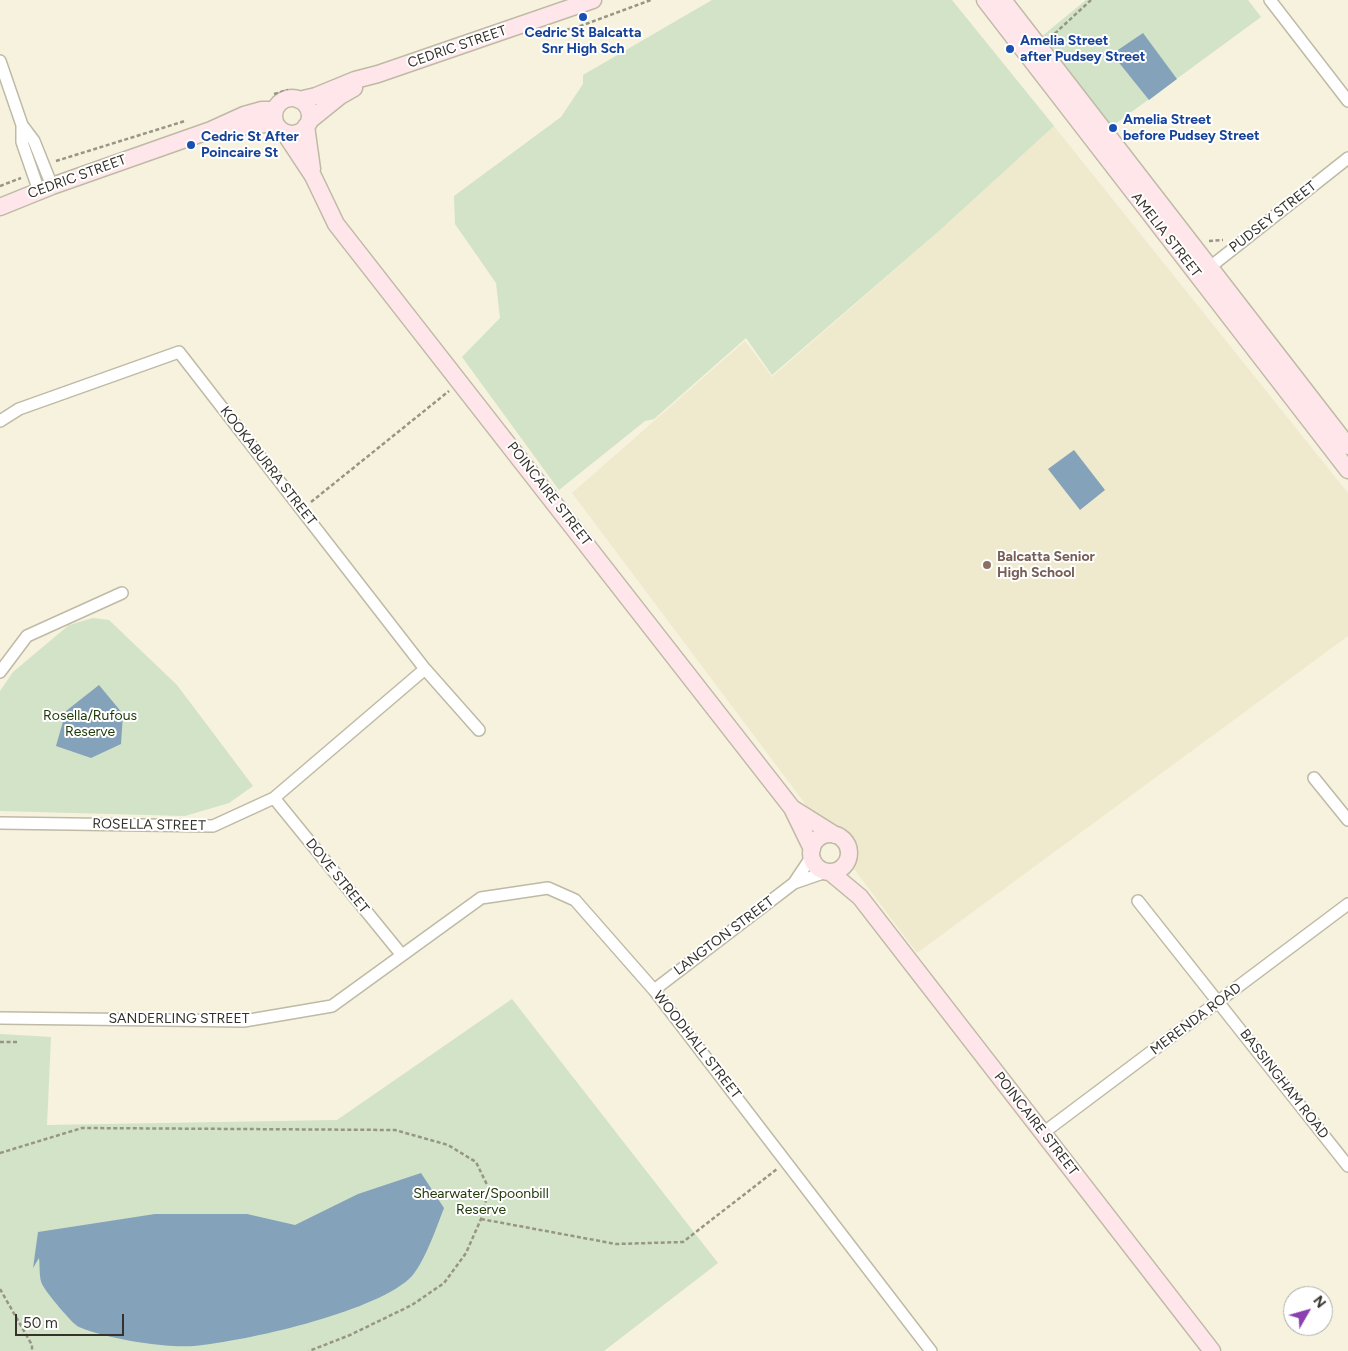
<!DOCTYPE html>
<style>
body{margin:0}
#map{position:relative;width:1348px;height:1351px;overflow:hidden;background:#f6f2dd;font-family:Figtree,sans-serif}
canvas{display:block}
.north{position:absolute;left:1283px;top:1286px;width:50px;height:50px;box-sizing:border-box;background:#fff;border:1px solid #aeadaa;border-radius:50%;rotate:52deg;font-size:14px;font-weight:700;line-height:20px;text-align:center;color:#34322a}
.north::after{content:'';display:block;margin:auto;width:18px;height:22px;background:#8c3faf;clip-path:polygon(50% 0,100% 100%,50% 72%,0 100%)}
.scale{position:absolute;left:15px;top:1314px;width:109px;height:22px;box-sizing:border-box;border:2px solid #34322a;border-top:0;padding-left:6px;font-size:15px;line-height:18px;white-space:nowrap;color:#34322a;-webkit-text-stroke:4px #fff;paint-order:stroke}
</style>
<div id="map">
<canvas width="1348" height="1351"></canvas>
<div class="north">N</div>
<div class="scale">50 m</div>
</div>
<script>
const ctx = document.querySelector('canvas').getContext('2d');
ctx.lineJoin = 'round';
function paint(path, color) {
  ctx.fillStyle = color;
  ctx.fill(path, 'evenodd');
}
function strokePath(path, color, width, dash) {
  ctx.strokeStyle = color;
  ctx.lineWidth = width;
  ctx.lineCap = dash ? 'butt' : 'round';
  ctx.setLineDash(dash || []);
  ctx.stroke(path);
}
function drawText(font, color, halo, rows, align = 'center') {
  ctx.font = font + ' Figtree,sans-serif';
  ctx.lineWidth = 4;
  ctx.setLineDash([]);
  ctx.textBaseline = 'middle';
  ctx.strokeStyle = halo;
  ctx.fillStyle = color;
  for (const [text, x, y, turn = 0] of rows) {
    ctx.save();
    ctx.translate(x, y);
    ctx.rotate((+turn || 0) * Math.PI / 180);
    ctx.textAlign = isNaN(turn) ? turn : align;
    if (halo) ctx.strokeText(text, 0, 0);
    ctx.fillText(text, 0, 0);
    ctx.restore();
  }
}
const built = new Path2D(`
 M1054,126L1348,493V636L917,953L572,493L745,341L772,377L939,231Z`);
const green = new Path2D(`
 M712,0H952L1054,126L939,231L772,375L746,338L654,419L645,421L559,490L462,357L500,318L496,283L455,224L454,196L561,117L583,84V75Z
 M1086,0H1248L1261,17L1111,127L1041,37Z
 M93,618L109,620L177,685L253,786L229,803L185,816L0,811V691L13,672L69,625Z
 M512,999L718,1263L604,1351H0V1034L51,1037L47,1125L337,1120Z`);
const water = new Path2D(`
 M1143,33L1177,79L1149,100L1112,54Z
 M1074,450L1105,490L1080,510L1048,469Z
 M99,685L123,714L121,744L91,758L56,746L66,711Z
 M421,1173L444,1208C437,1226 423,1267 409,1279C371,1313 246,1341 194,1346C164,1348 107,1339 79,1327C73,1325 45,1291 42,1284C39,1278 40,1266 39,1258L33,1268L38,1232L155,1214H247L295,1225L358,1194Z`);
const path = new Path2D(`
 M548,33L575,28L651,0
 M1050,38L1091,0
 M274,94L288,90
 M56,161L185,121
 M0,186L21,178
 M1209,241L1223,240
 M311,502L449,391
 M0,1042H17
 M0,1153L82,1128L395,1130L448,1145L476,1162L489,1189L481,1219L466,1253L444,1283L412,1305L350,1335L309,1351
 M481,1219L616,1244L683,1242L777,1169
 M0,1289L32,1345V1351`);
const street = new Path2D(`
 M1270,0L1348,101
 M0,61L22,125L34,141L52,186
 M22,125V142L39,191
 M1205,271L1348,158
 M0,421L19,409L179,352L425,669L479,730
 M0,672L27,636L122,593
 M1314,778L1348,820
 M274,798L401,954
 M0,823L213,826L274,798L425,669
 M794,883L812,856
 M1138,901L1348,1166
 M654,990L794,883L826,872
 M0,1018L244,1021L332,1006L481,898L548,888L575,900L654,990L931,1351
 M1043,1133L1348,904`);
const secondary = new Path2D(`
 M985,0L1348,470
 M1003,0L1348,446
 M274 116a18 18 0 1 1 36 0a18 18 0 1 1-36 0Z
 M299,100L316,96L355,80L378,74L593,0
 M309,121L340,96L354,88
 M306,126L312,169
 M231,128L264,124L276,125
 M284,132L313,176L336,224L792,808L812,849
 M0,207L52,186L211,130L244,115L262,110H275
 M792,808L835,835
 M811 853a19 19 0 1 1 38 0a19 19 0 1 1-38 0Z
 M830,872L860,897L1212,1351`);
const markers = [
 [583,17,5,"#1a4fb4"],
 [1010,49,5,"#1a4fb4"],
 [1113,128,5,"#1a4fb4"],
 [191,145,5,"#1a4fb4"],
 [987,565,5,"#8d6e63"]
];
const transitNames = [
 ["Cedric St Balcatta",583,33,"center"],
 ["Snr High Sch",583,49,"center"],
 ["Amelia Street",1020,41],
 ["after Pudsey Street",1020,57],
 ["Amelia Street",1123,120],
 ["before Pudsey Street",1123,136],
 ["Cedric St After",201,137],
 ["Poincaire St",201,153]
];
const streetNames = [
 ["CEDRIC STREET",457,47,-19],
 ["CEDRIC STREET",77,177,-20],
 ["PUDSEY STREET",1273,217,-38],
 ["AMELIA STREET",1166,235,52],
 ["KOOKABURRA STREET",268,466,52],
 ["POINCAIRE STREET",549,494,52],
 ["ROSELLA STREET",149,825,1],
 ["DOVE STREET",337,876,51],
 ["LANGTON STREET",724,936,-37],
 ["SANDERLING STREET",179,1019],
 ["MERENDA ROAD",1196,1019,-37],
 ["WOODHALL STREET",697,1045,52],
 ["BASSINGHAM ROAD",1284,1084,52],
 ["POINCAIRE STREET",1036,1124,52]
];
const educationNames = [
 ["Balcatta Senior",997,557],
 ["High School",997,573]
];
const parkNames = [
 ["Rosella/Rufous",90,716],
 ["Reserve",90,732],
 ["Shearwater/Spoonbill",481,1194],
 ["Reserve",481,1210]
];
paint(built, '#efeacd');
paint(green, '#d2e3c7');
paint(water, '#85a2bb');
strokePath(street, '#bebaa6', 14);
strokePath(secondary, '#bebaa6', 19);
strokePath(path, '#989586', 2.5, [4, 2.5]);
strokePath(street, '#fff', 11);
strokePath(secondary, '#ffe6ea', 16);
for (const [x, y, r, color] of markers) {
  const dot = new Path2D();
  dot.arc(x, y, r, 0, 2 * Math.PI);
  ctx.fillStyle = color;
  ctx.fill(dot);
  strokePath(dot, '#fff', 2);
}
drawText('bold 14px', '#164399', '#fff', transitNames, 'left');
drawText('14px', '#34322a', '#fff', streetNames);
drawText('bold 14px', '#785e54', '#fff', educationNames, 'left');
drawText('14px', '#213a09', '#fff', parkNames);
</script>
